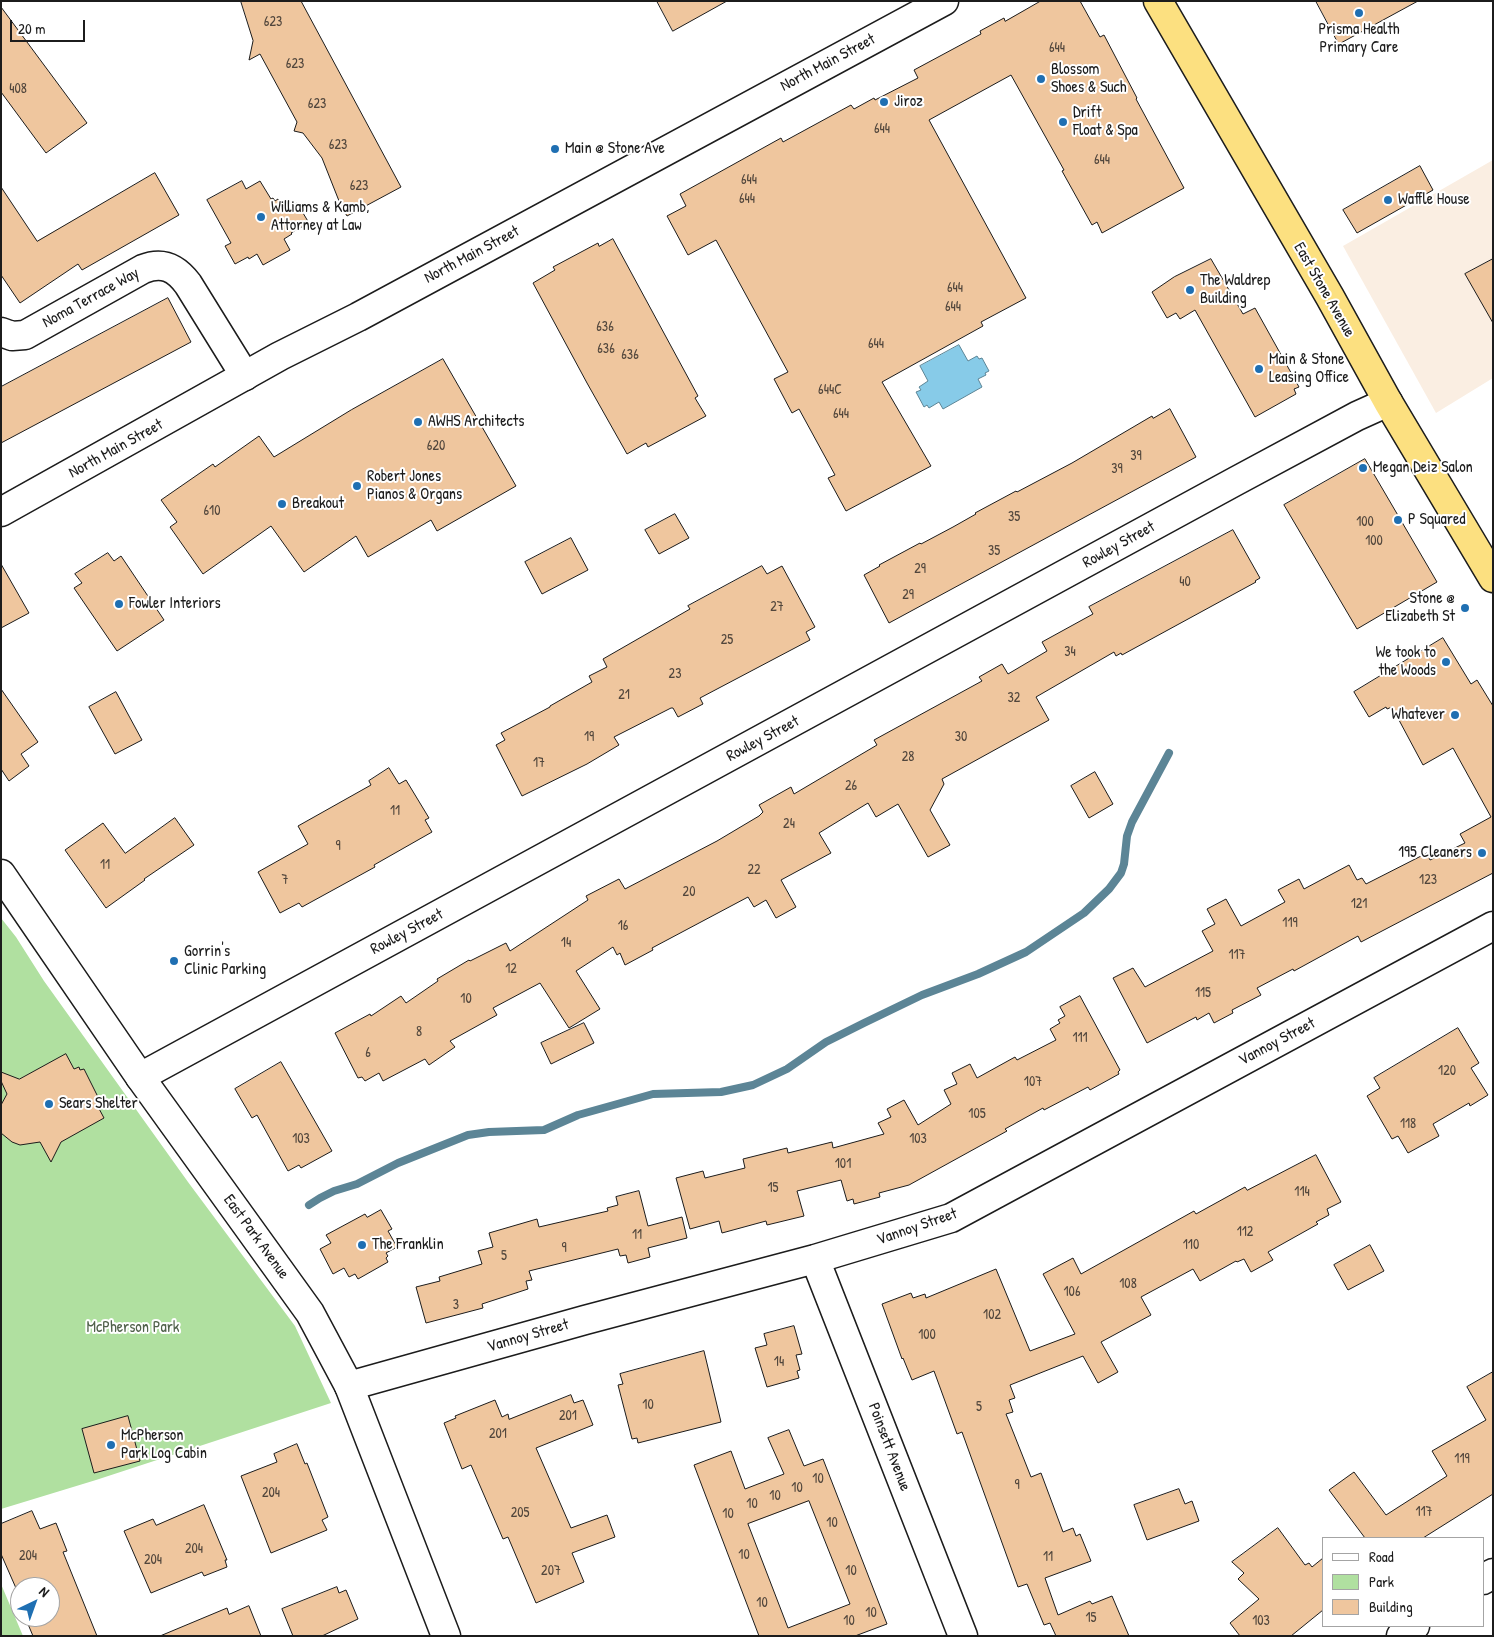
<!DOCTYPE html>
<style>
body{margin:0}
#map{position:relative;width:1494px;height:1637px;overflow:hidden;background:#fff;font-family:"Patrick Hand",sans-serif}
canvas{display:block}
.frame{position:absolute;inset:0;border:2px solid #1c1c1c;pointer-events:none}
.legend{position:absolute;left:1322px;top:1537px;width:162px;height:90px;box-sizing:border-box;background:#fff;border:1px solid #a4a4a4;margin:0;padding:6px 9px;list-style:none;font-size:15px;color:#1c1c1c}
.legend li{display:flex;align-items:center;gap:10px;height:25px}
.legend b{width:25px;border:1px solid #a4a4a4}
.north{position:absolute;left:10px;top:1577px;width:50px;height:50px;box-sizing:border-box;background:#fff;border:1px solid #a4a4a4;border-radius:50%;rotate:42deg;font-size:14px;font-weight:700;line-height:20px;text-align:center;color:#1c1c1c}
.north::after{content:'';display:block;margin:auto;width:18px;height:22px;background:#1f6fb2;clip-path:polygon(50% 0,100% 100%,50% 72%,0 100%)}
.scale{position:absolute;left:10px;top:20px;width:75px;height:22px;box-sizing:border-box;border:2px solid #1c1c1c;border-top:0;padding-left:6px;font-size:15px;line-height:18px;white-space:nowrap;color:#1c1c1c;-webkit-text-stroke:4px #fff;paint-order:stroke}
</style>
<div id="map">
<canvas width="1494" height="1637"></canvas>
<div class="frame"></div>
<ul class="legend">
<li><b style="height:6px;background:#fff"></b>Road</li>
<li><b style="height:14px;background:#b0e0a0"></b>Park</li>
<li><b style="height:14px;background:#efc69e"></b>Building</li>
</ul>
<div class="north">N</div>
<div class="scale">20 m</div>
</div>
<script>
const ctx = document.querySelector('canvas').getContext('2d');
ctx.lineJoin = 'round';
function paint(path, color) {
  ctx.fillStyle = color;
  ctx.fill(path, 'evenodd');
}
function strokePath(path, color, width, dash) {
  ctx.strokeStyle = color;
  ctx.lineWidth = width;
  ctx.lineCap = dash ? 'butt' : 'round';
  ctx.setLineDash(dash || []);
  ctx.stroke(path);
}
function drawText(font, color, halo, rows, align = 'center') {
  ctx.font = font + ' "Patrick Hand",sans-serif';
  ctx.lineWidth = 4;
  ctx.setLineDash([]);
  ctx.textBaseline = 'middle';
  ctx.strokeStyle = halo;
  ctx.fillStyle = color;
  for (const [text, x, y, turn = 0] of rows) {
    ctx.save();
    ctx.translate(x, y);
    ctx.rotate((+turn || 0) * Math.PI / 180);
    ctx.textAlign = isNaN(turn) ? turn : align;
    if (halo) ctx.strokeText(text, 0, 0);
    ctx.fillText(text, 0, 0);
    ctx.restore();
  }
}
const built = new Path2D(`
 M1493,160V378L1436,413L1343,246Z`);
const green = new Path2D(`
 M1,918L16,937L44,981L188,1182L295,1326L331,1403L96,1480L1,1509Z
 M1,1584L23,1636H1Z`);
const water = new Path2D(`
 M959,345L968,361L977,356L979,359L982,358L989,371L985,373L986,375L978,379L982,387L943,409L939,402L929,408L927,405L924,407L916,392L921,390L919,387L928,381L920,366Z`);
const stream = new Path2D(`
 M309,1205L320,1198L334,1191L357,1184L398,1163L468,1135L489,1132L544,1130L578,1115L653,1094L721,1092L753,1085L787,1069L826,1042L864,1023L922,995L978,974L1026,952L1084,913L1109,889L1121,873L1124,864L1127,836L1132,822L1169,753`);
const building = new Path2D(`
 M241,1H301L401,187L347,216L341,206L322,158L303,133L294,131L297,122L260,54L249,60L253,41Z
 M657,1H727L673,31Z
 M1041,1H1080L1100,37L1104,35L1137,98L1136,99L1184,188L1102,233L1097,222L1092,225L1062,171L1064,170L1011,75L929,120L1026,298L981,322L983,326L882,382L931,466L846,511L828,478L835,475L799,409L792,413L774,379L788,372L716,240L688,255L667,216L686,206L680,194L781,138L783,142L851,105L854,109L874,98L875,100L918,78L914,70L981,34L980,31L1004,18L1005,21Z
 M1316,1H1418L1339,44Z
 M1,7L87,123L46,153L1,92Z
 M1420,166L1433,190L1357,233L1343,210Z
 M155,173L179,215L82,270L78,264L20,303L1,275V187L37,241Z
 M242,181L246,189L260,181L271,199L273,198L275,201L278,199L284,210L297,203L309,223L291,233L292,234L284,239L290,250L263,265L257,254L249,259L248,257L235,264L225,246L231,243L207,200Z
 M613,239L698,396L695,398L706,416L648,447L646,443L627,454L587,383L533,283L555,270L553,267L598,243L599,246Z
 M1211,259L1243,314L1255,308L1299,387L1294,389L1296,394L1255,417L1195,310L1180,319L1176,313L1167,318L1152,292L1174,277Z
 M1493,259V323L1465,274Z
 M168,298L191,342L1,443V387Z
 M443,359L516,486L437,531L431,520L368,557L356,536L304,572L271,526L203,574L170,527L177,522L161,500L213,464L215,467L259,436L274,457L351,410Z
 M1170,409L1196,457L889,623L864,575L880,566L879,565L920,543L921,544L953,527L976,514L975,513L1016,491L1017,492L1072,463L1152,416L1153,418Z
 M1365,459L1437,582L1357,629L1284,505Z
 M675,514L689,538L659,554L645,530Z
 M1233,530L1260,578L1255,581L1256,582L1122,655L1121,653L1116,656L1114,652L1036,697L1049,720L942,779L944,784L930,810L950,845L928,857L898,804L876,817L868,803L819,833L831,853L781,880L796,907L776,918L766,900L754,907L748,897L652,948L653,950L625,965L620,953L617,955L613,947L576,971L600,1009L569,1028L540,983L493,1008L497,1015L450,1041L455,1047L429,1065L425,1059L383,1081L379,1073L365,1081L362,1077L358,1078L335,1033L370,1014L371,1016L401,996L406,1003L438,981L437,979L469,960L470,961L506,943L510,951L588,900L586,896L619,879L625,889L717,841L759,816L763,812L759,805L791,787L794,794L877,745L874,740L982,681L979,677L1002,664L1008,674L1047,651L1042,642L1093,614L1089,607Z
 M571,538L588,570L542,594L525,562Z
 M108,553L114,561L121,556L164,620L117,651L74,588L82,583L75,574Z
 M1,564L29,613L1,628Z
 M762,566L767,574L782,566L815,627L806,632L810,640L700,698L703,704L678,717L673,708H671L614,737L619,745L587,764L522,796L496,745L505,740L501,733L550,707V706L592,682L589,676L607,667L603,659L690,609L688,606Z
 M1443,638L1471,684L1477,680L1493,706V873L1361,942L1358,936L1294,971L1293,969L1257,988L1261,995L1232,1010L1233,1013L1214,1023L1209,1013L1197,1020L1196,1017L1147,1043L1113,978L1133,968L1145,987L1213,951L1202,931L1215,924L1207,909L1226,899L1241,926L1285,902L1278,890L1299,879L1304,889L1349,865L1357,880L1362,878L1366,884L1427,853L1430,860L1465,843L1460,834L1491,817L1453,748L1423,765L1392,707L1387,709L1386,707L1369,717L1354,692Z
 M1,689L38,742L21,754L29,766L9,781L1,769Z
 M116,692L142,740L115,754L89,707Z
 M389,768L399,784L406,780L429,818L425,820L432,832L374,865L375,867L302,907L299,903L280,913L258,872L308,844L298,826L371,785L369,781Z
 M1095,772L1113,804L1089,818L1071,786Z
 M175,818L194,845L144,879L145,880L106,908L65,850L103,823L125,853Z
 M1080,996L1120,1070L1118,1072L1119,1074L1090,1090L1088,1087L1044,1110L1043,1108L1005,1129L1007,1131L909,1185L879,1193L880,1197L854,1204L853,1199L847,1201L841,1180L797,1191L804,1216L767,1225L766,1221L722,1233L719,1221L690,1229L676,1178L703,1171L705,1178L745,1168L743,1159L787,1148L788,1153L832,1142L833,1148L884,1134L878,1123L891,1117L887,1109L904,1100L918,1125L951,1104L944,1090L957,1084L952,1073L970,1064L977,1078L1015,1057L1017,1060L1056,1040L1050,1029L1060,1023L1058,1020L1065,1016L1060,1007Z
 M584,1023L594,1043L551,1064L541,1043Z
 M1458,1028L1479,1063L1471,1068L1488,1095L1470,1106L1469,1103L1433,1124L1439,1136L1408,1153L1398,1136L1392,1139L1367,1096L1380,1088L1374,1078Z
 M66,1054L74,1069L79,1067L80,1070L84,1069L100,1101L96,1103L104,1118L61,1142L51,1162L40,1142L20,1145L12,1142L1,1133V1105L7,1094L1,1081V1072L19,1079Z
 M281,1062L332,1151L301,1168L299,1165L288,1171L257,1115L252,1118L235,1089Z
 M1316,1155L1341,1202L1327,1209L1329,1215L1316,1222L1318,1224L1268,1252L1273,1260L1251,1272L1244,1259L1237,1262L1236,1261L1200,1281L1193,1269L1141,1297L1151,1315L1101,1342L1118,1372L1098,1383L1083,1356L1010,1385L1015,1398L1009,1400L1013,1412L1006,1414L1031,1477L1041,1473L1063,1532L1073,1528L1076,1536L1080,1534L1091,1561L1045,1578L1058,1615L1090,1601L1092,1604L1112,1596L1129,1636H1056L1050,1623L1044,1625L1027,1584L1018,1587L962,1432L957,1434L934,1371L912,1380L903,1358L902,1359L882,1304L911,1293L913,1298L925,1294L926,1298L996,1269L1030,1351L1075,1334L1043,1274L1073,1258L1081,1274L1194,1211L1196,1214L1245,1187L1247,1190Z
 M639,1191L648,1226L682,1217L687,1238L648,1248L650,1257L628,1263L626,1255L620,1256L618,1249L529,1271L532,1280L526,1281L528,1289L482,1304L483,1308L426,1323L416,1287L440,1281L439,1277L482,1264L478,1251L493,1247L489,1233L537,1219L539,1227L608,1211L607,1208L618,1205L616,1197Z
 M381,1210L392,1229L388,1231L397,1247L386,1253L388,1256L386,1258L388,1262L358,1279L355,1274L349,1277L344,1268L333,1274L320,1249L331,1243L326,1235L365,1214L367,1217Z
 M1370,1245L1384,1271L1348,1290L1334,1265Z
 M794,1326L802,1354L796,1355L800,1370L797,1371L799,1378L767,1387L755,1348L767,1345L764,1334Z
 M704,1351L721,1422L638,1443L637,1438L632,1439L618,1385L623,1384L620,1374Z
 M1493,1372V1494L1423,1538H1365L1329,1490L1354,1472L1386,1515L1447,1476L1432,1451L1486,1420L1467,1387Z
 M571,1395L574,1403L583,1400L593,1425L536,1448L571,1528L607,1515L615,1537L572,1553L584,1582L536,1603L508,1537L503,1539L471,1465L462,1469L444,1423L456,1418L455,1416L495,1400L502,1417L508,1414L509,1419Z
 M128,1416L140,1461L94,1473L82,1429Z
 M789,1430L804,1466L823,1459L887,1624L855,1636H759L694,1465L731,1451L745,1489L784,1474L768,1438ZM809,1501L850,1604L788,1628L748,1524Z
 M297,1444L305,1464L307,1463L328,1517L322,1520L327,1530L271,1553L241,1476L277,1462L274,1454Z
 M1179,1489L1185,1504L1192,1501L1199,1521L1147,1540L1134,1505Z
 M204,1505L227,1560H225L227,1567L204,1576L202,1572L151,1593L124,1531L153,1519L156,1525Z
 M32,1511L40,1529L56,1523L67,1551L63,1552L97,1636H33L25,1617H50V1587H20V1605L16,1596L19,1595L1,1554V1524Z
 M1278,1528L1305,1565L1309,1563L1312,1567L1323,1558V1610L1291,1636H1240L1230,1623L1259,1599L1238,1579L1244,1573L1232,1562Z
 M337,1587L339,1593L346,1590L358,1619L322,1636H293L282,1609Z
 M249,1606L261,1636H160L227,1608L229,1614Z`);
const minor = new Path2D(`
 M1,332L12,336L25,335L143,269C163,261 176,268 188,284L245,376
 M140,1077L1236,481L1357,416L1388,402
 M815,1259L963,1636
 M349,1386L585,1320L815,1259L951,1218L1493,926
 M1483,1580L1493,1573
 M1401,1636L1415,1626`);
const tertiary = new Path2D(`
 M1,512L280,356L358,317L944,1
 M1,874L140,1077L310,1313L349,1386L446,1636`);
const trunk = new Path2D(`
 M1158,1L1330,297L1388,402L1493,578`);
const markers = [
 [1359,13,5,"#1f6fb2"],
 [1041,79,5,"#1f6fb2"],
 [884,102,5,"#1f6fb2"],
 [1063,122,5,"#1f6fb2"],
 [555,149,5,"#1f6fb2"],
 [1388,200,5,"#1f6fb2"],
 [261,217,5,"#1f6fb2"],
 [1190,290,5,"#1f6fb2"],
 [1259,369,5,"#1f6fb2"],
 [418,422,5,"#1f6fb2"],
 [1363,468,5,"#1f6fb2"],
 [357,486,5,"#1f6fb2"],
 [282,504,5,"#1f6fb2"],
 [1398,520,5,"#1f6fb2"],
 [119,604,5,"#1f6fb2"],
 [1465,608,5,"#1f6fb2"],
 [1446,662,5,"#1f6fb2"],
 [1455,715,5,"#1f6fb2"],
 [1482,853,5,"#1f6fb2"],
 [174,961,5,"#1f6fb2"],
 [49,1104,5,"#1f6fb2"],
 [362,1245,5,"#1f6fb2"],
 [111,1445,5,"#1f6fb2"]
];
const numberNames = [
 ["623",273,22],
 ["644",1057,48],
 ["623",295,64],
 ["408",18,89],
 ["623",317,104],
 ["644",882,129],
 ["623",338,145],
 ["644",1102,160],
 ["644",749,180],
 ["623",359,186],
 ["644",747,199],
 ["644",955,288],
 ["644",953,307],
 ["636",605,327],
 ["644",876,344],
 ["636",606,349],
 ["636",630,355],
 ["644C",830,390],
 ["644",841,414],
 ["620",436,446],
 ["39",1136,456],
 ["39",1117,469],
 ["610",212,511],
 ["35",1014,517],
 ["100",1365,522],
 ["100",1374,541],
 ["35",994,551],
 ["29",920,569],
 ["40",1185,582],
 ["29",908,595],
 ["27",777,607],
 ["25",727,640],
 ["34",1070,652],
 ["23",675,674],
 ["21",624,695],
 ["32",1014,698],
 ["19",589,737],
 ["30",961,737],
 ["28",908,757],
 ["17",539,763],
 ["26",851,786],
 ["11",395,811],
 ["24",789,824],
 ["9",338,846],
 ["11",105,865],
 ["22",754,870],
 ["7",285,880],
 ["123",1428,880],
 ["20",689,892],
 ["121",1359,904],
 ["119",1290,923],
 ["16",623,926],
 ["14",566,943],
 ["117",1237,955],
 ["12",511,969],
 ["115",1203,993],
 ["10",466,999],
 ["8",419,1032],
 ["111",1080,1038],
 ["6",368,1053],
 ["120",1447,1071],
 ["107",1033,1082],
 ["105",977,1114],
 ["118",1408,1124],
 ["103",301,1139],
 ["103",918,1139],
 ["101",843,1164],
 ["15",773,1188],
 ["114",1302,1192],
 ["112",1245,1232],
 ["11",637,1235],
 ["110",1191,1245],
 ["9",564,1248],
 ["5",504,1256],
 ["108",1128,1284],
 ["106",1072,1292],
 ["3",456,1305],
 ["102",992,1315],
 ["100",927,1335],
 ["14",779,1362],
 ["10",648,1405],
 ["5",979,1407],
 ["201",568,1416],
 ["201",498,1434],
 ["119",1462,1459],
 ["10",818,1479],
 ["9",1017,1485],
 ["10",797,1488],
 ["204",271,1493],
 ["10",775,1496],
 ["10",752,1504],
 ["117",1424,1512],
 ["205",520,1513],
 ["10",728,1514],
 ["10",832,1523],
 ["204",194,1549],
 ["10",744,1555],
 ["204",28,1556],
 ["11",1048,1557],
 ["204",153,1560],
 ["207",551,1571],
 ["10",851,1571],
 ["10",762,1603],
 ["10",871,1613],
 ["15",1091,1618],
 ["10",849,1621],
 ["103",1261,1621]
];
const poiNames = [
 ["Prisma Health",1359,30,"center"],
 ["Primary Care",1359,48,"center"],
 ["Blossom",1051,70],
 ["Shoes & Such",1051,88],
 ["Jiroz",894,102],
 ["Drift",1073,113],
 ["Float & Spa",1073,131],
 ["Main @ Stone Ave",565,149],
 ["Waffle House",1398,200],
 ["Williams & Kamb,",271,208],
 ["Attorney at Law",271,226],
 ["The Waldrep",1200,281],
 ["Building",1200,299],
 ["Main & Stone",1269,360],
 ["Leasing Office",1269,378],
 ["AWHS Architects",428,422],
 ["Megan Deiz Salon",1373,468],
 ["Robert Jones",367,477],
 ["Pianos & Organs",367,495],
 ["Breakout",292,504],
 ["P Squared",1408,520],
 ["Stone @",1455,599,"right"],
 ["Elizabeth St",1455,617,"right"],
 ["Fowler Interiors",129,604],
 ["We took to",1436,653,"right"],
 ["the Woods",1436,671,"right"],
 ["Whatever",1445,715,"right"],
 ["195 Cleaners",1472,853,"right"],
 ["Gorrin's",184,952],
 ["Clinic Parking",184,970],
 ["Sears Shelter",59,1104],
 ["The Franklin",372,1245],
 ["McPherson",121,1436],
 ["Park Log Cabin",121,1454]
];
const streetNames = [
 ["North Main Street",828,63,-28],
 ["North Main Street",472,255,-28],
 ["East Stone Avenue",1324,290,60],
 ["Noma Terrace Way",91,298,-29],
 ["North Main Street",116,449,-29],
 ["Rowley Street",1119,545,-29],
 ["Rowley Street",763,739,-28],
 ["Rowley Street",407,932,-28],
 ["Vannoy Street",1277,1042,-28],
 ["Vannoy Street",917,1227,-19],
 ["East Park Avenue",256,1237,54],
 ["Vannoy Street",528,1336,-16],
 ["Poinsett Avenue",889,1447,69]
];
const parkNames = [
 ["McPherson Park",133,1328]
];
paint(built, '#faeee2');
paint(green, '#b0e0a0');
paint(water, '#87cbe8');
strokePath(water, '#5c8596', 1);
strokePath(stream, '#5c8596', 8);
paint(building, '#efc69e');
strokePath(building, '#1c1c1c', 1);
strokePath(minor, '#1c1c1c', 31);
strokePath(tertiary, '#1c1c1c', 31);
strokePath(trunk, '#1c1c1c', 31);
strokePath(minor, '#fff', 28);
strokePath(tertiary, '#fff', 28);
strokePath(trunk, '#fce080', 28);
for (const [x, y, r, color] of markers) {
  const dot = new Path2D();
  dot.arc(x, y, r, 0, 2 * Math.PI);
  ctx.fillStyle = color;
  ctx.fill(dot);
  strokePath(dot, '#fff', 2);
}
drawText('14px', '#51463c', null, numberNames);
drawText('16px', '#1c1c1c', '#fff', poiNames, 'left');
drawText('16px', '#1c1c1c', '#fff', streetNames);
drawText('16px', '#50614a', '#fff', parkNames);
</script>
